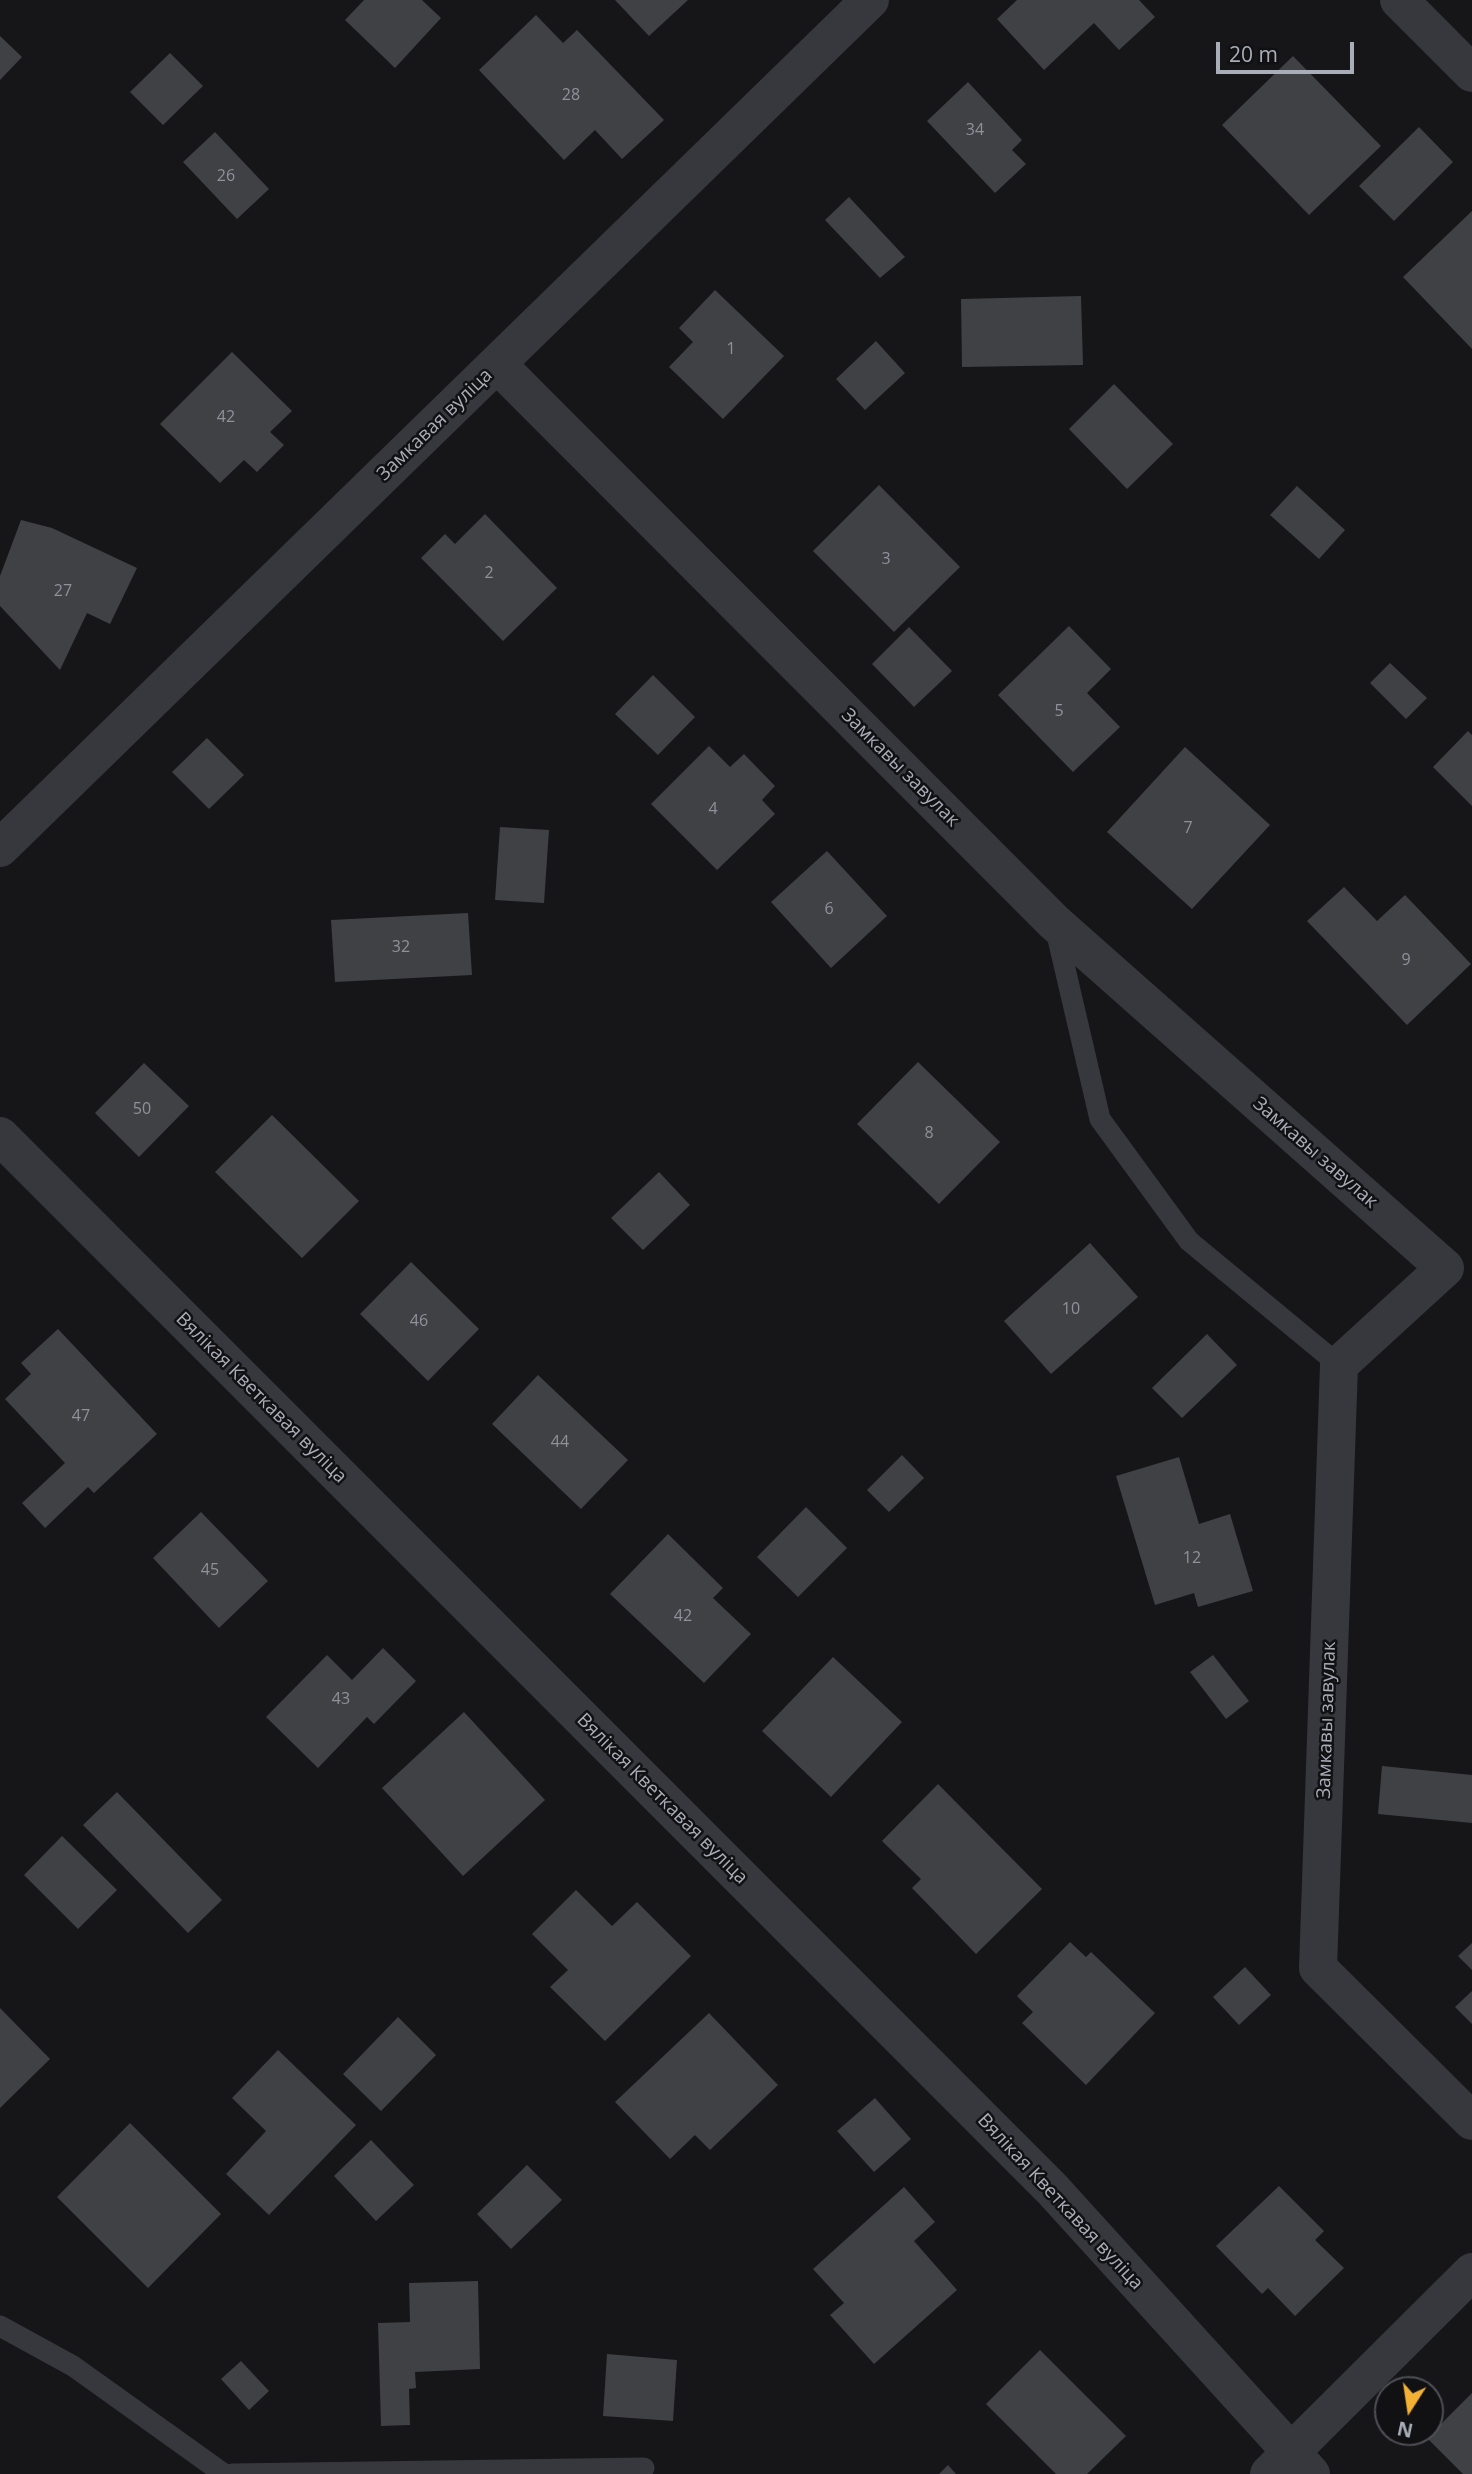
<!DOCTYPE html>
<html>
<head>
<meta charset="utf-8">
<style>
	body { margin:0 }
	#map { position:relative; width:1472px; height:2474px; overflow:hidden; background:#161618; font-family:"Open Sans",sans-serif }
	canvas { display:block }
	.north { position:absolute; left:1374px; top:2376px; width:70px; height:70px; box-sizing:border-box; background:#111113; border:2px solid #4d4f55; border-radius:50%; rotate:192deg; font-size:19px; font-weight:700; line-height:28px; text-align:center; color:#a8adb8 }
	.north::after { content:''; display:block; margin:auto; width:24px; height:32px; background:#f2b134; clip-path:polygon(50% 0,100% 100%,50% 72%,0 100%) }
	.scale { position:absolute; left:1216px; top:42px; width:138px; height:32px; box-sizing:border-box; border:4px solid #a8adb8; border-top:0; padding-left:9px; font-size:21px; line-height:24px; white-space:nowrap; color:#a8adb8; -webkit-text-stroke:5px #111113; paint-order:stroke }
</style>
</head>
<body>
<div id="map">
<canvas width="1472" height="2474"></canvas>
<div class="north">N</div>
<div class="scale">20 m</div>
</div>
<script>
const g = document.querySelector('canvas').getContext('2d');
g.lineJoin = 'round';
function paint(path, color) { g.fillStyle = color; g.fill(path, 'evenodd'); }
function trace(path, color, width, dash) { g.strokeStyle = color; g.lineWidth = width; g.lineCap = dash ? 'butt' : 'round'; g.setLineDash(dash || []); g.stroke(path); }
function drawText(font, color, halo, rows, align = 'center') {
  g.font = font + ' "Open Sans",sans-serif'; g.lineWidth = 5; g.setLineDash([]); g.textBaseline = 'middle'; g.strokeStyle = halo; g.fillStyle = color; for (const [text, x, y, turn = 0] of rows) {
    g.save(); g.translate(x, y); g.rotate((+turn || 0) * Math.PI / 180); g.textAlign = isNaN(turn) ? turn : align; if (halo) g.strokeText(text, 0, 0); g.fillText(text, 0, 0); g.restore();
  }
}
paint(new Path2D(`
	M 364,0 L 422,0 L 441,18 L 395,68 L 345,20 Z
	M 615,0 L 688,0 L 649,36 Z
	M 1017,0 L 1139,0 L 1155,17 L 1119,50 L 1094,23 L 1044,70 L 997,19 Z
	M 536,15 L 563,43 L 577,30 L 664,120 L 622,159 L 595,130 L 564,160 L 479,70 Z
	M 0,36 L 22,57 L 0,80 Z
	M 170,53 L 203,86 L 163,125 L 130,92 Z
	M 1293,56 L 1381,146 L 1309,215 L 1222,125 Z
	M 968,82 L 1022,140 L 1012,150 L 1026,164 L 995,193 L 927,121 Z
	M 1419,127 L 1453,162 L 1394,221 L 1359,186 Z
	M 215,132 L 269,189 L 237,219 L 183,162 Z
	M 849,197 L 905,257 L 880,278 L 825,220 Z
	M 1472,211 L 1472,349 L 1403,277 Z
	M 715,290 L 784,356 L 723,419 L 669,367 L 693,342 L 679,328 Z
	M 1081,296 L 1083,365 L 962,367 L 961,299 Z
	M 876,341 L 905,373 L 865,410 L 836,379 Z
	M 232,352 L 292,411 L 270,432 L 284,445 L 257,472 L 244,460 L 220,483 L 160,424 Z
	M 1114,384 L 1173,444 L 1127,489 L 1069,429 Z
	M 879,485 L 960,567 L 894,632 L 813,551 Z
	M 1297,486 L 1345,530 L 1319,559 L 1270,515 Z
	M 485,514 L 557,588 L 503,641 L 421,558 L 445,534 L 455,544 Z
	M 21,520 L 52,528 L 137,568 L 110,624 L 87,613 L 60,670 L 0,606 L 0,576 Z
	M 1069,626 L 1111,669 L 1087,693 L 1120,727 L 1073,772 L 998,695 Z
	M 909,627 L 952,671 L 914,707 L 872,664 Z
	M 1390,663 L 1427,698 L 1406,719 L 1370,683 Z
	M 653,675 L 695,717 L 658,755 L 615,714 Z
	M 1468,731 L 1472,735 L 1472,806 L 1433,767 Z
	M 207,738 L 244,775 L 209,809 L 172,772 Z
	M 709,746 L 730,767 L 744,754 L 775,786 L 762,800 L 775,814 L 717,870 L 651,804 Z
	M 1185,747 L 1270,825 L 1192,909 L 1107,832 Z
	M 500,827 L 549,830 L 544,903 L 495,900 Z
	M 827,851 L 887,916 L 831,968 L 771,902 Z
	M 1344,887 L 1377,921 L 1405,895 L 1471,964 L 1407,1025 L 1307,921 Z
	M 468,913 L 472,975 L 335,982 L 331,920 Z
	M 918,1062 L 1000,1142 L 939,1204 L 857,1124 Z
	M 144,1063 L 189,1106 L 139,1157 L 95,1113 Z
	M 272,1115 L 359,1201 L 302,1258 L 215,1172 Z
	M 659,1172 L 690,1205 L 643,1250 L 611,1218 Z
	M 1090,1243 L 1138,1297 L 1051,1374 L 1004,1321 Z
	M 411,1262 L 479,1329 L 428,1381 L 360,1314 Z
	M 58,1329 L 157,1434 L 94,1493 L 88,1487 L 45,1528 L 22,1503 L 65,1463 L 5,1399 L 31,1374 L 21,1363 Z
	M 1207,1334 L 1237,1365 L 1182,1418 L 1152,1388 Z
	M 538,1375 L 628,1460 L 581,1509 L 492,1424 Z
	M 902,1455 L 924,1478 L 889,1512 L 867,1490 Z
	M 1179,1457 L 1199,1524 L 1230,1514 L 1253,1591 L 1198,1607 L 1194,1593 L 1155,1605 L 1116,1476 Z
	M 806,1507 L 847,1548 L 798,1597 L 757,1557 Z
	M 201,1512 L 268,1581 L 219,1628 L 153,1558 Z
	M 668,1534 L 723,1588 L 713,1598 L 751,1634 L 704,1683 L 610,1594 Z
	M 383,1648 L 416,1681 L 374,1724 L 367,1717 L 318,1768 L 266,1717 L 327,1655 L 352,1680 Z
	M 1213,1655 L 1249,1701 L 1226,1719 L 1190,1672 Z
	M 833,1657 L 902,1722 L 831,1797 L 762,1731 Z
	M 464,1712 L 545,1800 L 463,1876 L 382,1788 Z
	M 1382,1766 L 1472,1775 L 1472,1823 L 1378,1814 Z
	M 938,1784 L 1042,1889 L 976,1954 L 912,1888 L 921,1879 L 882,1841 Z
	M 117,1792 L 222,1900 L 188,1933 L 83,1825 Z
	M 62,1836 L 117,1890 L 78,1929 L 24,1875 Z
	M 576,1890 L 612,1926 L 637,1902 L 691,1956 L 605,2041 L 550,1987 L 568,1970 L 532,1934 Z
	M 1070,1942 L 1086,1957 L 1091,1952 L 1155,2013 L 1086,2085 L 1022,2023 L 1033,2012 L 1017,1996 Z
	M 1472,1943 L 1472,1970 L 1458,1956 Z
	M 1245,1967 L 1271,1995 L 1239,2025 L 1213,1997 Z
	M 1472,1991 L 1472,2024 L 1455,2007 Z
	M 0,2008 L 50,2059 L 0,2108 Z
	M 709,2013 L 778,2085 L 710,2150 L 695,2135 L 670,2159 L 615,2102 Z
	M 398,2017 L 436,2055 L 381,2111 L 343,2074 Z
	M 278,2050 L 356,2125 L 269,2215 L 226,2174 L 266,2131 L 232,2098 Z
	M 875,2098 L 911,2139 L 874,2172 L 837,2131 Z
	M 130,2123 L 221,2214 L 148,2288 L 57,2197 Z
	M 371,2140 L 414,2185 L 376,2221 L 334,2176 Z
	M 527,2165 L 562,2200 L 511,2249 L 477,2214 Z
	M 1279,2186 L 1324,2231 L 1315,2240 L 1344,2268 L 1295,2316 L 1268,2288 L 1262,2294 L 1216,2246 Z
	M 904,2187 L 935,2222 L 914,2241 L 957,2290 L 874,2364 L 830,2315 L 844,2303 L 813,2269 Z
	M 478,2281 L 480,2369 L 415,2372 L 416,2388 L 409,2389 L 410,2425 L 381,2426 L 378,2323 L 410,2322 L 409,2283 Z
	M 1040,2350 L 1126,2436 L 1087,2474 L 1056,2474 L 986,2404 Z
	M 607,2354 L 677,2360 L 673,2421 L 603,2416 Z
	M 241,2361 L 269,2391 L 249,2410 L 221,2379 Z
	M 1472,2393 L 1472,2474 L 1463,2474 L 1427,2438 Z
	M 948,2465 L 956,2474 L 939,2474 Z`), '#404145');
trace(new Path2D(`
	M 1055,926 L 1100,1119 L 1189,1241 L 1339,1365
	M 0,2326 L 73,2366 L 224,2474
	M 232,2474 L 644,2468`), '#37383d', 21);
trace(new Path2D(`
	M 1399,0 L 1472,73
	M 497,364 L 1054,922 L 1445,1268 L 1339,1365 L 1318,1968 L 1472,2121
	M 0,848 L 870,0
	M 0,1136 L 1052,2189 L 1311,2474
	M 1269,2474 L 1472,2272`), '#37383d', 38);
drawText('16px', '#8e929b', null, [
	["28",571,95],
	["34",975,130],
	["26",226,176],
	["1",731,349],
	["42",226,417],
	["3",886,559],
	["2",489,573],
	["27",63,591],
	["5",1059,711],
	["4",713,809],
	["7",1188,828],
	["6",829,909],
	["32",401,947],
	["9",1406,960],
	["50",142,1109],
	["8",929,1133],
	["10",1071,1309],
	["46",419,1321],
	["47",81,1416],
	["44",560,1442],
	["12",1192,1558],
	["45",210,1570],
	["42",683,1616],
	["43",341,1699]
]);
drawText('19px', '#a8adb8', '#111113', [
	["Замкавая вуліца",435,425,-44],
	["Замкавы завулак",900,768,45],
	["Замкавы завулак",1315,1153,41],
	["Вялікая Кветкавая вуліца",261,1398,45],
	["Замкавы завулак",1327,1720,-88],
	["Вялікая Кветкавая вуліца",662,1799,45],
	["Вялікая Кветкавая вуліца",1060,2202,47]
]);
</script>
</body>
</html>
